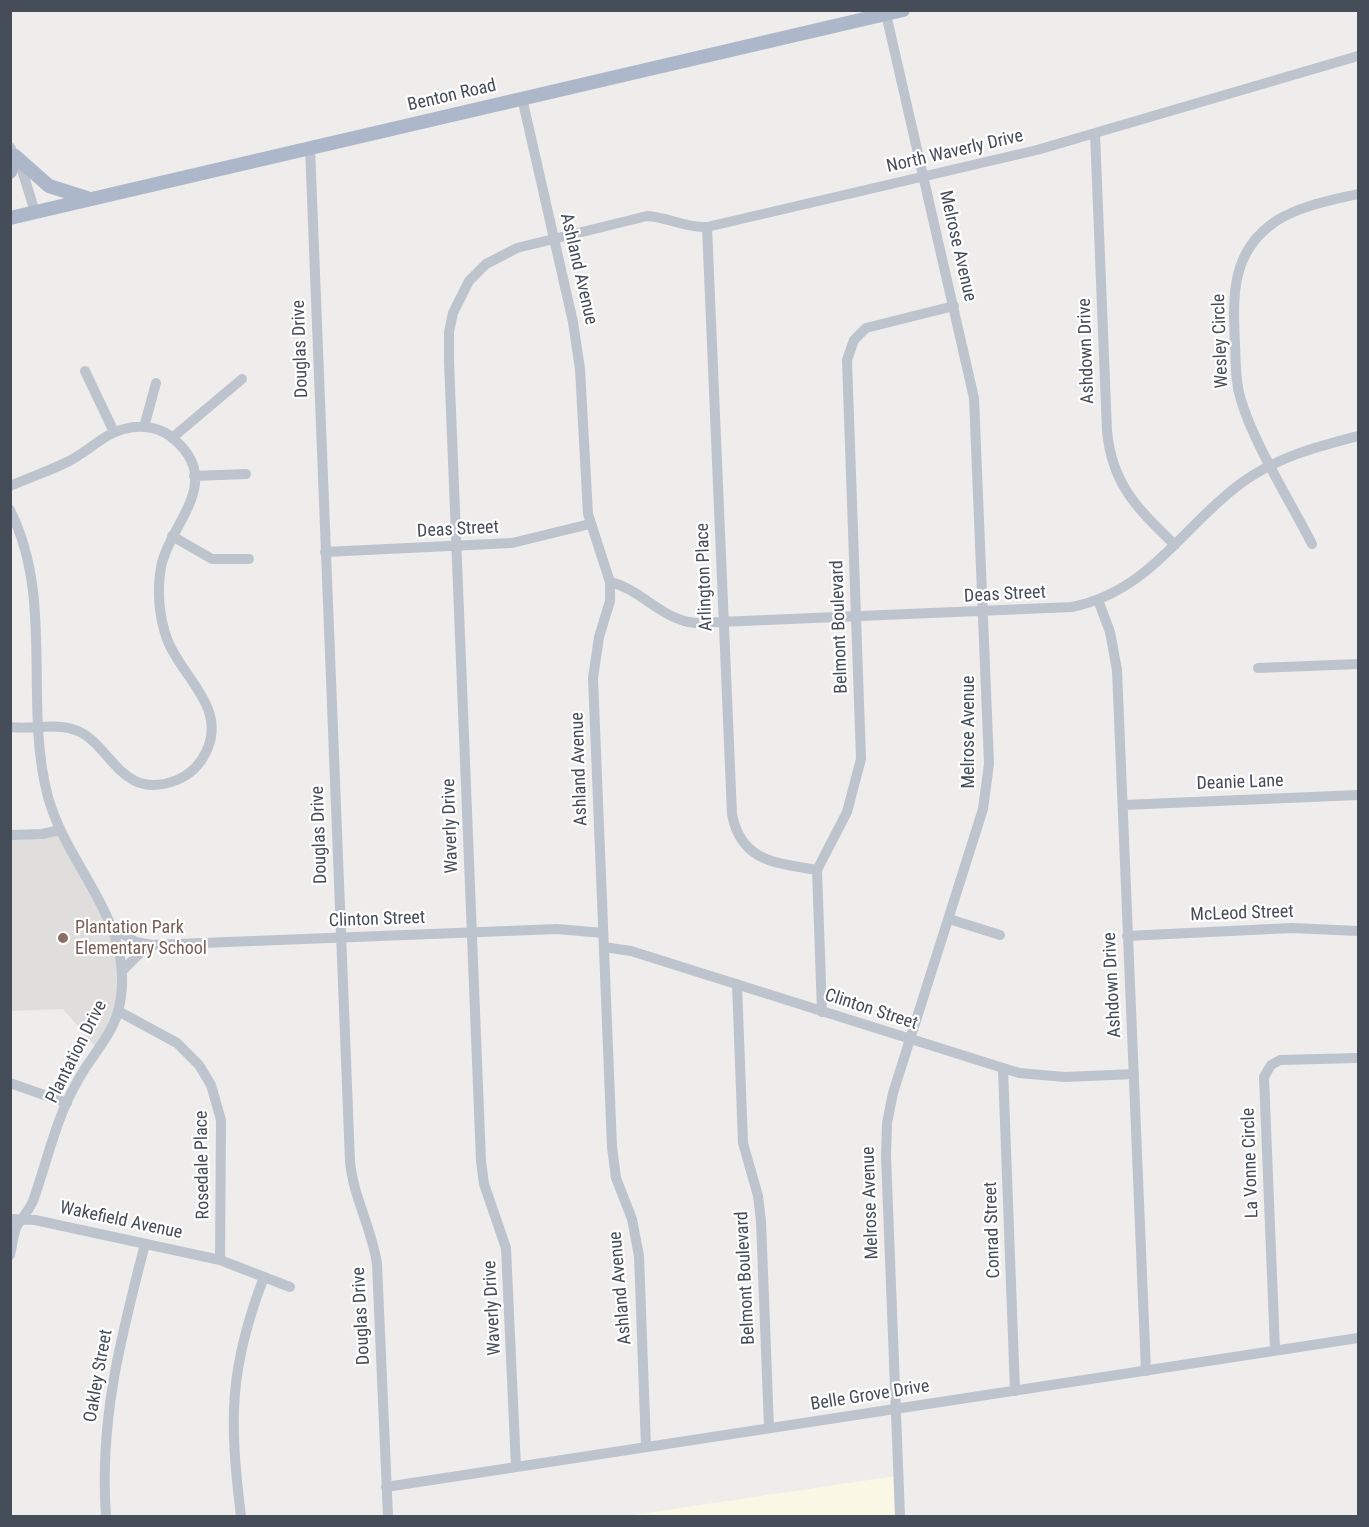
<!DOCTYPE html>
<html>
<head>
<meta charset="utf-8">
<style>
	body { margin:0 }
	#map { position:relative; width:1369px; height:1527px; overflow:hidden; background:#efecec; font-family:"Roboto Condensed",sans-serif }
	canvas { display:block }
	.frame { position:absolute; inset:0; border:12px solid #454d58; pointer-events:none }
</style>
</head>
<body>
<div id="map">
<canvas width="1369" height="1527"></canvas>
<div class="frame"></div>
</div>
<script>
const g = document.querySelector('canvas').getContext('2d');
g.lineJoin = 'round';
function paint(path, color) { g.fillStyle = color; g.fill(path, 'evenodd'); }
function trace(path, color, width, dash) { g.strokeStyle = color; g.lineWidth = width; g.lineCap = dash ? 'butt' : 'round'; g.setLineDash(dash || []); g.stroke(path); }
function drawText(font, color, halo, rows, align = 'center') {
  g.font = font + ' "Roboto Condensed",sans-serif'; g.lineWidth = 4.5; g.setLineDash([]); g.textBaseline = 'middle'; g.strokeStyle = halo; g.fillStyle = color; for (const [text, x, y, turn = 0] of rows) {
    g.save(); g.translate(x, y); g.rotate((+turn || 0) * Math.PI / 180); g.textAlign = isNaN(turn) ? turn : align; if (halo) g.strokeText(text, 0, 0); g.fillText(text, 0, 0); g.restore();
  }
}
paint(new Path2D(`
	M 895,1476 L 897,1516 L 627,1516 Z`), '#faf7e4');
paint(new Path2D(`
	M 60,830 L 104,908 L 122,991 L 99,1051 L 63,1009 L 11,1011 L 10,835 Z`), '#e0dddd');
trace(new Path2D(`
	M 886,14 L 974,398 L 989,764 L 983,809 L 893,1093 L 887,1123 L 886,1156 L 900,1516
	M 522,98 L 573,322 L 580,369 L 588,514 L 610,582 L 610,601 L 599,637 L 593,678 L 612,1147 L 616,1178 L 632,1219 L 639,1256 L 646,1447
	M 1095,133 L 1107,431 C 1112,485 1138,509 1175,545
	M 10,147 L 22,170 L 35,212
	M 310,147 L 350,1161 C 353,1197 372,1228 377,1264 L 388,1516
	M 707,227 L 732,814 C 741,862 776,863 817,870
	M 85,371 L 114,432
	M 144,427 L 156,383
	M 172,438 L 242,379
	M 194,476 L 246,474
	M 10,486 C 30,477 50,471 69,461 C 88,452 103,434 124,429 C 142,424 161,427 175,440 C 224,483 170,523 161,567 C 157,591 159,616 167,639 C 181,677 228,707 206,752 C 200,765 189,775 177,780 C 121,802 112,746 78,731 C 57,722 33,730 10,727
	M 10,510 C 55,600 23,703 48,797 C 68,869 135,923 120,1003 C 115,1034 91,1055 77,1082 C 56,1118 47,1162 33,1201 C 29,1211 21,1218 16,1228 C 13,1236 12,1246 10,1255
	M 172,536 L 212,559 L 249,559
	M 1312,544 C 1290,501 1254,444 1241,400 C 1235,382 1236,363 1235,345 C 1233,297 1230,252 1276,221 C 1299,206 1332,200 1358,194
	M 325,552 L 512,543 L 590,524
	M 610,582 C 641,589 663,621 696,623 L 1072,607 C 1150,591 1181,528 1240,484 C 1276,457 1316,447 1358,436
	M 1098,600 L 1110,632 L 1117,670 L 1146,1371
	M 1258,668 L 1358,664
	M 1123,805 L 1358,795
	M 10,835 L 42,834 L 60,830
	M 949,919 L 1000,935
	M 113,928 L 136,942 L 152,945
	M 1127,936 L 1292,928 L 1358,931
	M 604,947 L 631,951 L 1019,1073 L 1065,1077 L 1134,1074
	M 122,971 L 141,952 L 152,945 L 557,929 L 603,933
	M 737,984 L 743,1143 L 758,1196 L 761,1221 L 769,1428
	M 118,1011 L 177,1043 L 199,1065 L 211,1085 L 221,1120 L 220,1260
	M 822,1012 L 817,870 L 847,812 L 861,759 L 847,360 L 854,340 L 866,328 L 954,306
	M 1003,1069 L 1015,1391
	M 10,1083 L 67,1103
	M 10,1219 L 35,1220 L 220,1260 L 290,1287
	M 1275,1350 L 1264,1077 L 1271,1065 L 1280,1060 L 1358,1058
	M 516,1467 L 506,1248 L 484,1184 L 481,1161 L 449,361 L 449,332 L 453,313 L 469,281 L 486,264 L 517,248 L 647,216 C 668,217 685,228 707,227 L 1037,150 L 1358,56
	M 386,1487 L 1358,1338
	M 106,1516 C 99,1419 121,1337 145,1244
	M 241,1516 C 229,1420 229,1368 264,1277`), '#bdc4ce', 10);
trace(new Path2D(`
	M 15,156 L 49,186 L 87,198
	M 10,172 L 15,156
	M 10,218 L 903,10`), '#acb8ca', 14);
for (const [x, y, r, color] of [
	[63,938,6,"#8d6e63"]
]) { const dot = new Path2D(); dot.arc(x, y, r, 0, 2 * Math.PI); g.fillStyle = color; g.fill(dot); trace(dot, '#fff', 2); }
drawText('18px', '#454d58', '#fff', [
	["Benton Road",452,96,-13],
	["North Waverly Drive",955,152,-13],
	["Melrose Avenue",957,246,77],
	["Ashland Avenue",578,269,77],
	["Wesley Circle",1221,341,-92],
	["Douglas Drive",301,349,-92],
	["Ashdown Drive",1087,351,-92],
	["Deas Street",458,530,-3],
	["Arlington Place",705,577,-92],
	["Deas Street",1005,595,-3],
	["Belmont Boulevard",840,627,-92],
	["Melrose Avenue",969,732,-90],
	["Ashland Avenue",580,769,-92],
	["Deanie Lane",1240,783,-2],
	["Waverly Drive",451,826,-92],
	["Douglas Drive",320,835,-92],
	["McLeod Street",1242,914,-2],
	["Clinton Street",377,920,-2],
	["Ashdown Drive",1113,985,-93],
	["Clinton Street",871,1010,18],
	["Plantation Drive",77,1052,-63],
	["La Vonne Circle",1251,1163,-92],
	["Rosedale Place",203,1165,-91],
	["Melrose Avenue",871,1203,-92],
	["Wakefield Avenue",121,1221,12],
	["Conrad Street",993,1230,-92],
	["Belmont Boulevard",746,1278,-93],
	["Ashland Avenue",621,1288,-95],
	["Waverly Drive",493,1308,-93],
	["Douglas Drive",362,1316,-93],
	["Oakley Street",99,1376,-80],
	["Belle Grove Drive",870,1396,-9]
]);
drawText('18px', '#785e54', '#fff', [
	["Plantation Park",75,928],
	["Elementary School",75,949]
], 'left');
</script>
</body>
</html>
